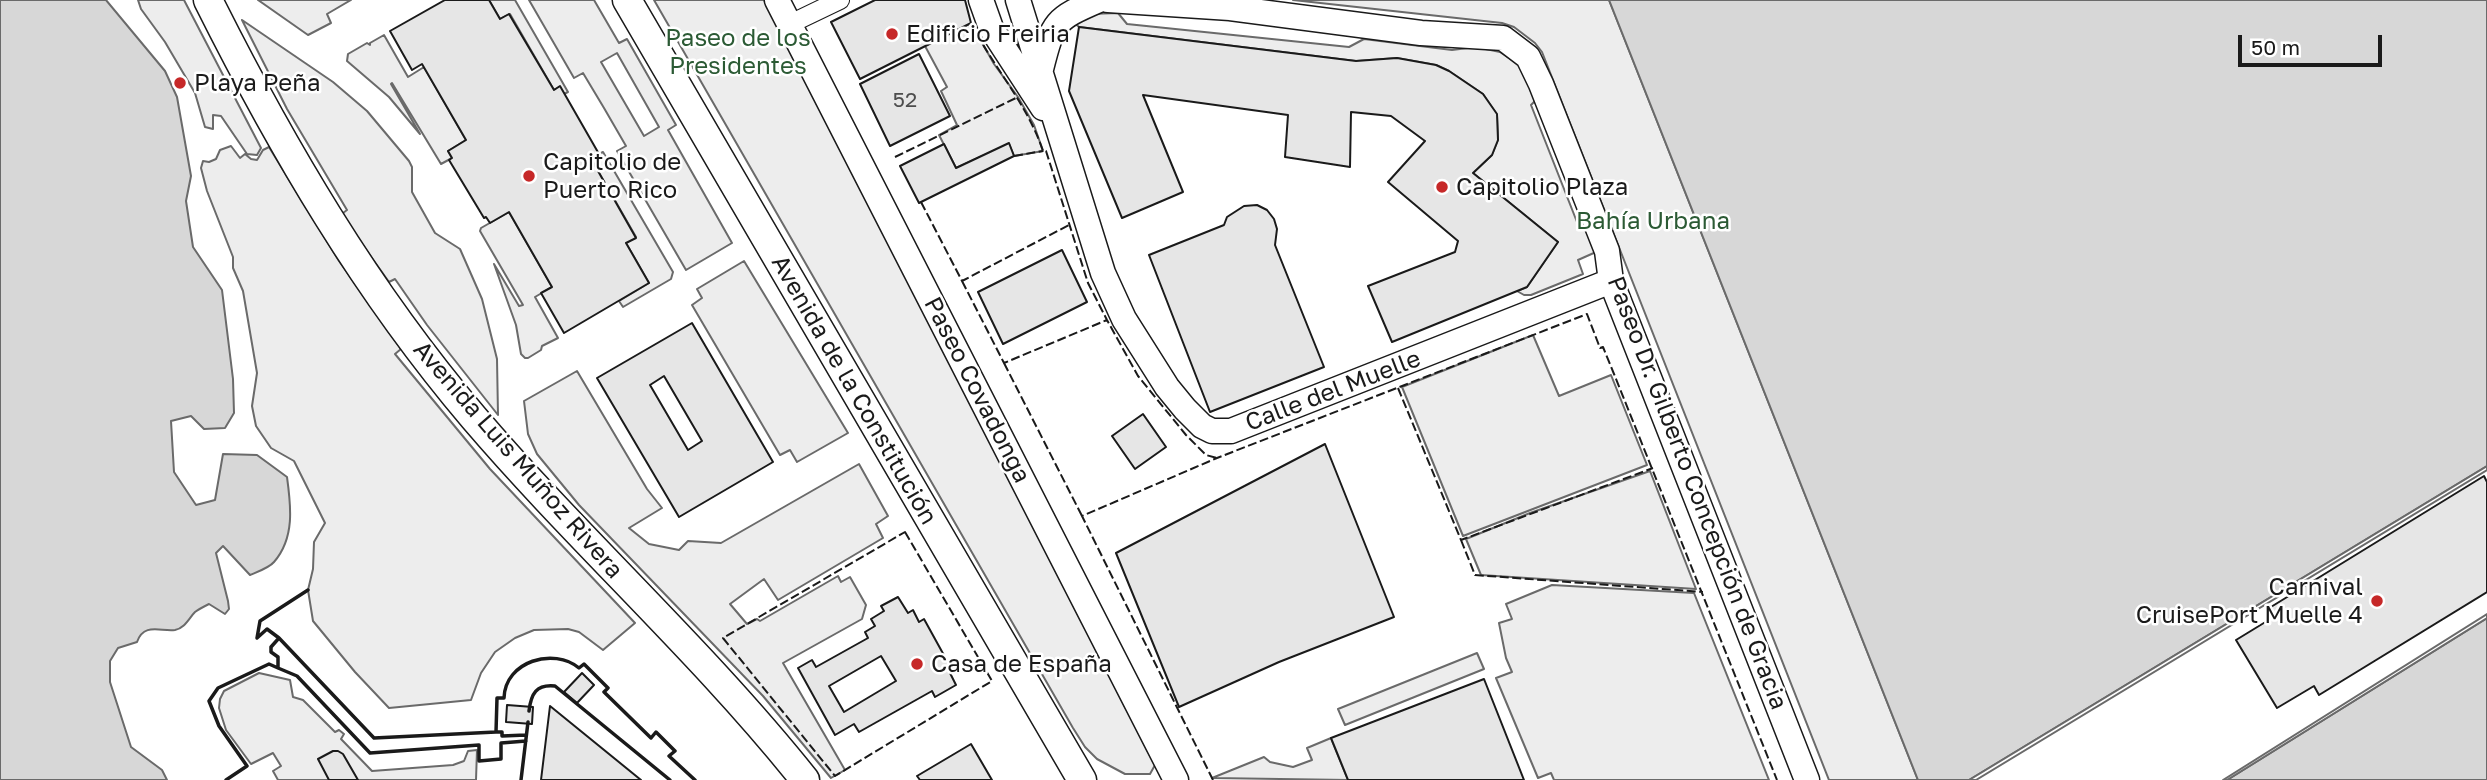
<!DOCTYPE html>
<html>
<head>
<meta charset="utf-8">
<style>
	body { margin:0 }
	#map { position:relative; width:2487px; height:780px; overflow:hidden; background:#fff; font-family:"Golos Text",sans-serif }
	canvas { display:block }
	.scale { position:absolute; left:2238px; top:35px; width:144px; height:32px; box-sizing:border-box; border:4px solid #1a1a1a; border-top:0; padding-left:9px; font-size:21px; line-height:24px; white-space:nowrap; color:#1a1a1a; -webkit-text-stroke:5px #fff; paint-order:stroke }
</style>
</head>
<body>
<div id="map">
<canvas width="2487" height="780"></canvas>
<div class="scale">50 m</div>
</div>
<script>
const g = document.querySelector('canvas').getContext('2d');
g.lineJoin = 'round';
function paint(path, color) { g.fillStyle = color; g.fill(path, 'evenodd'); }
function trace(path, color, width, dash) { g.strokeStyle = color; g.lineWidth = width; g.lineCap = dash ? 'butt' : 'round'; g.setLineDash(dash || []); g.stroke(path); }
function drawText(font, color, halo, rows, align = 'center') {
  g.font = font + ' "Golos Text",sans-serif'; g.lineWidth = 5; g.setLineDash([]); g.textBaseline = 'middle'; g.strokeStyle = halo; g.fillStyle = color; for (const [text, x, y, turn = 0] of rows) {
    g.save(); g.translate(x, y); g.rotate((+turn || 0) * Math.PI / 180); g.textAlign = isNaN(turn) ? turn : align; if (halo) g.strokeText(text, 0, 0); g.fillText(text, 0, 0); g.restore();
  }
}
const built = new Path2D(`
	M 138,0 L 184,0 L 261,148 L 257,155 L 247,154 L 221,116 L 213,115 L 213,129 L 205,127 L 195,93 L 165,42 L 141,9 Z
	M 258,0 L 351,0 L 327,14 L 331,23 L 308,35 Z
	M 489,0 L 515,0 L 568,92 L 564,94 L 560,87 L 554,90 L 510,14 L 500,19 Z
	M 529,0 L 594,0 L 619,43 L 627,39 L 676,125 L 668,130 L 732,243 L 686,270 L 617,151 L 626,146 L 604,108 L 583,73 L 574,78 ZM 617,53 L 659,127 L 644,136 L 601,62 Z
	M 654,0 L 764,0 L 1155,765 L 1150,774 L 1125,774 L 1097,759 L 1085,747 L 1073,728 Z
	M 1293,0 L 1609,0 L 1918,780 L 1829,780 L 1542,52 L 1535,43 L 1514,27 L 1502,23 Z
	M 1118,13 L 1127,24 L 1349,47 L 1364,39 L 1452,50 L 1476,47 L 1500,52 L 1518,64 L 1524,72 L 1535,101 L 1531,105 L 1577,222 L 1586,229 L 1596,252 L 1578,260 L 1583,274 L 1531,295 L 1524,295 L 1517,291 L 1527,287 L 1558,242 L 1473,173 L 1492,155 L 1498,140 L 1497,115 L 1483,94 L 1449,71 L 1436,65 L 1397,58 L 1356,61 L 1079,27 L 1072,21 L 1090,14 Z
	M 242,20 L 333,82 L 367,111 L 409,161 L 412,167 L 412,192 L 435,233 L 460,249 L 482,299 L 497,359 L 498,415 L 427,325 L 395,279 L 389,282 L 347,223 L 343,213 L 347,210 L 287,109 Z
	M 971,23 L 994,64 L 1018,97 L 1034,125 L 1043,151 L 1014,156 L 1009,144 L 956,168 L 939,135 L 957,125 L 941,91 L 947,87 L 925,46 Z
	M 384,35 L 408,77 L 424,67 L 466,140 L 448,151 L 452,158 L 441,164 L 392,83 L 391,84 L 420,134 L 389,97 L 347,61 L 348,54 L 367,43 L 370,45 L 370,43 Z
	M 231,146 L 240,158 L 245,154 L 251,159 L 257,160 L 263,150 L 269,147 L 339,261 L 401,349 L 395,354 L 490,469 L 635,623 L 603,650 L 579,632 L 568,629 L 534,630 L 515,638 L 495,652 L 481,673 L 471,700 L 389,708 L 355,672 L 313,621 L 308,590 L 313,569 L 314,542 L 325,523 L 294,461 L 271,448 L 256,426 L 252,406 L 257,373 L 243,291 L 233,268 L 233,257 L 207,191 L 201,168 L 203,161 L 209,162 L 216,159 L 220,150 Z
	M 603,152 L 673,272 L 671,279 L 623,307 L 619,301 L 649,283 L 626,243 L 636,237 L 594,164 L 602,159 L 599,154 Z
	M 509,212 L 552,287 L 535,297 L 558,338 L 542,346 L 541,350 L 528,358 L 525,358 L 521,354 L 516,325 L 494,264 L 519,306 L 523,305 L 480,231 L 481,228 Z
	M 744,261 L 848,433 L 797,462 L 790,450 L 780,455 L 692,305 L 702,298 L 697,289 Z
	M 1533,335 L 1559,396 L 1611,375 L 1647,465 L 1463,536 L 1402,387 Z
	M 577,371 L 647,489 L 662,508 L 629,528 L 649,544 L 679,550 L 688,541 L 721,543 L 859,464 L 888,516 L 876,524 L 883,538 L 778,600 L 764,579 L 730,604 L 747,624 L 757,619 L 760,621 L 838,576 L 841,582 L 850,577 L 866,605 L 862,619 L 783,663 L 845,770 L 831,778 L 763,696 L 579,505 L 537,454 L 528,434 L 524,401 Z
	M 1650,471 L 1696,589 L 1481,575 L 1466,539 L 1530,513 Z
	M 1552,585 L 1694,593 L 1769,780 L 1554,780 L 1551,773 L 1538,778 L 1496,678 L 1512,672 L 1506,658 L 1499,623 L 1512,619 L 1506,604 Z
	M 1477,653 L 1484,669 L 1345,725 L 1338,709 Z
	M 259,673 L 290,680 L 293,697 L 303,700 L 335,732 L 339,730 L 344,734 L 341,739 L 372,771 L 453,765 L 464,761 L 468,751 L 477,750 L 476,780 L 278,780 L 273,771 L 281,766 L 273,753 L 251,764 L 226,730 L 219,708 L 220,699 L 224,691 Z
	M 1331,738 L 1348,780 L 1212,778 L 1264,757 L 1270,762 L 1293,767 L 1312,760 L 1307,748 Z`);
paint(built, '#ededed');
trace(built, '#6a6a6a', 2);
const water = new Path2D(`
	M 0,0 L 106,0 L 165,71 L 177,97 L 191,176 L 186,201 L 193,247 L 222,290 L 233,379 L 234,413 L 225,428 L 204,429 L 191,416 L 171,421 L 174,472 L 196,505 L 215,500 L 223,454 L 257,455 L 287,477 C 291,506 295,538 274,562 C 269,568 257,572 250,575 L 223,546 L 216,553 L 228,601 L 229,609 L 225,614 L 209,604 C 205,606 199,609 195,612 C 189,618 185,628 175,630 C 161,632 144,622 137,642 L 118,648 L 110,661 L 110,682 L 131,747 L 162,770 L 167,780 L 0,780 Z
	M 1609,0 L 2487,0 L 2487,466 L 1969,780 L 1918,780 Z
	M 2487,618 L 2487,780 L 2227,780 Z`);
paint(water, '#d7d7d7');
trace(water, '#6a6a6a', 2);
const pier = new Path2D(`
	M 2487,466 L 2487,470 L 1976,780 L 1969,780 Z
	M 2487,614 L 2487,618 L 2227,780 L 2223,780 Z`);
paint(pier, '#fff');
trace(pier, '#6a6a6a', 2);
const building = new Path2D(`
	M 445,0 L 489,0 L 500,19 L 509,14 L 554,90 L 560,86 L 599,154 L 602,159 L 594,164 L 636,238 L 626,243 L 649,283 L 564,333 L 541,293 L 552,287 L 509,212 L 490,223 L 486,217 L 484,218 L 449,160 L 452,158 L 448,151 L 466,140 L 422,64 L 412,70 L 390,31 Z
	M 875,0 L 965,0 L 971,23 L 860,79 L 831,22 Z
	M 1079,27 L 1356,61 L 1397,58 L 1436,65 L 1449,71 L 1483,94 L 1497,114 L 1498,140 L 1492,155 L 1473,173 L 1558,242 L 1527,287 L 1392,342 L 1368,286 L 1455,252 L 1458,241 L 1388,182 L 1425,141 L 1391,116 L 1351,112 L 1350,167 L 1285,157 L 1288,115 L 1143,95 L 1183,192 L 1122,218 L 1069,91 Z
	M 919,54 L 950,116 L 890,146 L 860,84 Z
	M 1009,143 L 1014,156 L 919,203 L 900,166 L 944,144 L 956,168 Z
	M 1257,205 L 1267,210 L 1274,219 L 1277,229 L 1275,245 L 1324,367 L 1210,412 L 1149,255 L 1224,225 L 1227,217 L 1244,206 Z
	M 1062,250 L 1087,302 L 1003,344 L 978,292 Z
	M 692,323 L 773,462 L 679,517 L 597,378 ZM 664,376 L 702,441 L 688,450 L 650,385 Z
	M 1143,414 L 1166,447 L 1135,469 L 1112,436 Z
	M 1325,444 L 1394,617 L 1279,662 L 1179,707 L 1116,553 Z
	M 2484,476 L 2487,482 L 2487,592 L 2319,695 L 2314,686 L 2277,708 L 2236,640 L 2272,618 L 2266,610 Z
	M 898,597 L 908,613 L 913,610 L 919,622 L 924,619 L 951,668 L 948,669 L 956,685 L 935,697 L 932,691 L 859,732 L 854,724 L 835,735 L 798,668 L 812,660 L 816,667 L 868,638 L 865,632 L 875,626 L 871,619 L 884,611 L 881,606 ZM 881,656 L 896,681 L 844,712 L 829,686 Z
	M 582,673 L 594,685 L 577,703 L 564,692 Z
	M 1484,679 L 1524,780 L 1348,780 L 1331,738 Z
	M 507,705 L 533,707 L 532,724 L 506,722 Z
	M 550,706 L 641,780 L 541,780 Z
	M 971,744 L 992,780 L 920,780 L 917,776 Z
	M 333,751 L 338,751 L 343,754 L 358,780 L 329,780 L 318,759 Z`);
paint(building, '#e6e6e6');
trace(building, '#1a1a1a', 2);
const street = new Path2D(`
	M 790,24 L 840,0`);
const secondary = new Path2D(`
	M 777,0 L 1176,780
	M 981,0 L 991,28 L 1043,108
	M 1018,0 L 1103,273 L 1124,319 L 1167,387 L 1185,409 L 1202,426 L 1212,431 L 1231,431 L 1611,281
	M 1108,0 L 1230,8 L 1421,33 L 1503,38 L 1528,57 L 1541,84 L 1607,251 L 1611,281 L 1807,780
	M 1041,69 C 1053,21 1055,19 1099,0`);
const primary = new Path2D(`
	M 208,0 C 282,148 366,291 474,418 C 580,542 703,652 805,780
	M 627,0 L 1082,780`);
trace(street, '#1a1a1a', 20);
trace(secondary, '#1a1a1a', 27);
trace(primary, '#1a1a1a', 31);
trace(street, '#fff', 18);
trace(secondary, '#fff', 24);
trace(primary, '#fff', 28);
trace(new Path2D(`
	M 971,23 C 993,67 1027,103 1043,151 L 1046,151 L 1088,283 L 1107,320 L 1138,376 L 1186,435 L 1206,455 L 1217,458
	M 1014,156 L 1043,151
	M 895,157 L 1018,97
	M 921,202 L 962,281 L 1069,225
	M 962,281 L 1004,363 L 1107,320
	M 1004,363 L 1082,516
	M 1398,388 L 1461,540 L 1653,468
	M 905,532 L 992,681 L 835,776 L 723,638 Z
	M 1461,540 L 1475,575 L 1703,592
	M 1213,780 L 1082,516 L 1217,458 L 1587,314 L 1600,348 L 1603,347 L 1614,374 L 1777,780`), '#1a1a1a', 2, [9, 3.5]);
trace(new Path2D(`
	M 279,638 L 374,738 L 496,732
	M 278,668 L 297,676 L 370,753 L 479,745 L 479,761 L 501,759 L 501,743 L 526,741
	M 529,711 C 531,694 536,684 555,686 L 670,780
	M 526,735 L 502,736 L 502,732 L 496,732 L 497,698 L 504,698 C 505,661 554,647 579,668 L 584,664 L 608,688 L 604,692 L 651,738 L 656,732 L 675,751 L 669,756 L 695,780
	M 226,780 L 247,766 L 219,726 L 209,701 L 218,688 L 269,664 L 278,668 L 278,657 L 271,652 L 271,647 L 279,638 L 267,629 L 257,638 L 260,621 L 308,590
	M 521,780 L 528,722`), '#1a1a1a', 3.5);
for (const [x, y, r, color] of [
	[892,34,7,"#c62828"],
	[180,83,7,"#c62828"],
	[529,176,7,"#c62828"],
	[1442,187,7,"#c62828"],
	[2377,601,7,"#c62828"],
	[917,664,7,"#c62828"]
]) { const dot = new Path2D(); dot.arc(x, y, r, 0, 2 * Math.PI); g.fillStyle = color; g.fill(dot); trace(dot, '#fff', 2.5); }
drawText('21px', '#4d4d4d', null, [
	["52",905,100]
]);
drawText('24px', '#1a1a1a', '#fff', [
	["Edificio Freiria",906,34],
	["Playa Peña",194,83],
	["Capitolio de",543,162],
	["Puerto Rico",543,190],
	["Capitolio Plaza",1456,187],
	["Carnival",2363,587,"right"],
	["CruisePort Muelle 4",2363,615,"right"],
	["Casa de España",931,664]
], 'left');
drawText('24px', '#2b5a34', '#fff', [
	["Paseo de los",738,38],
	["Presidentes",738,66],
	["Bahía Urbana",1653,221]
]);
drawText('24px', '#1a1a1a', '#fff', [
	["Avenida de la Constitución",854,390,60],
	["Paseo Covadonga",977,390,63],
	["Calle del Muelle",1333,391,-21],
	["Avenida Luis Muñoz Rivera",518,460,49],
	["Paseo Dr. Gilberto Concepción de Gracia",1697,493,69]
]);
</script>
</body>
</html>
